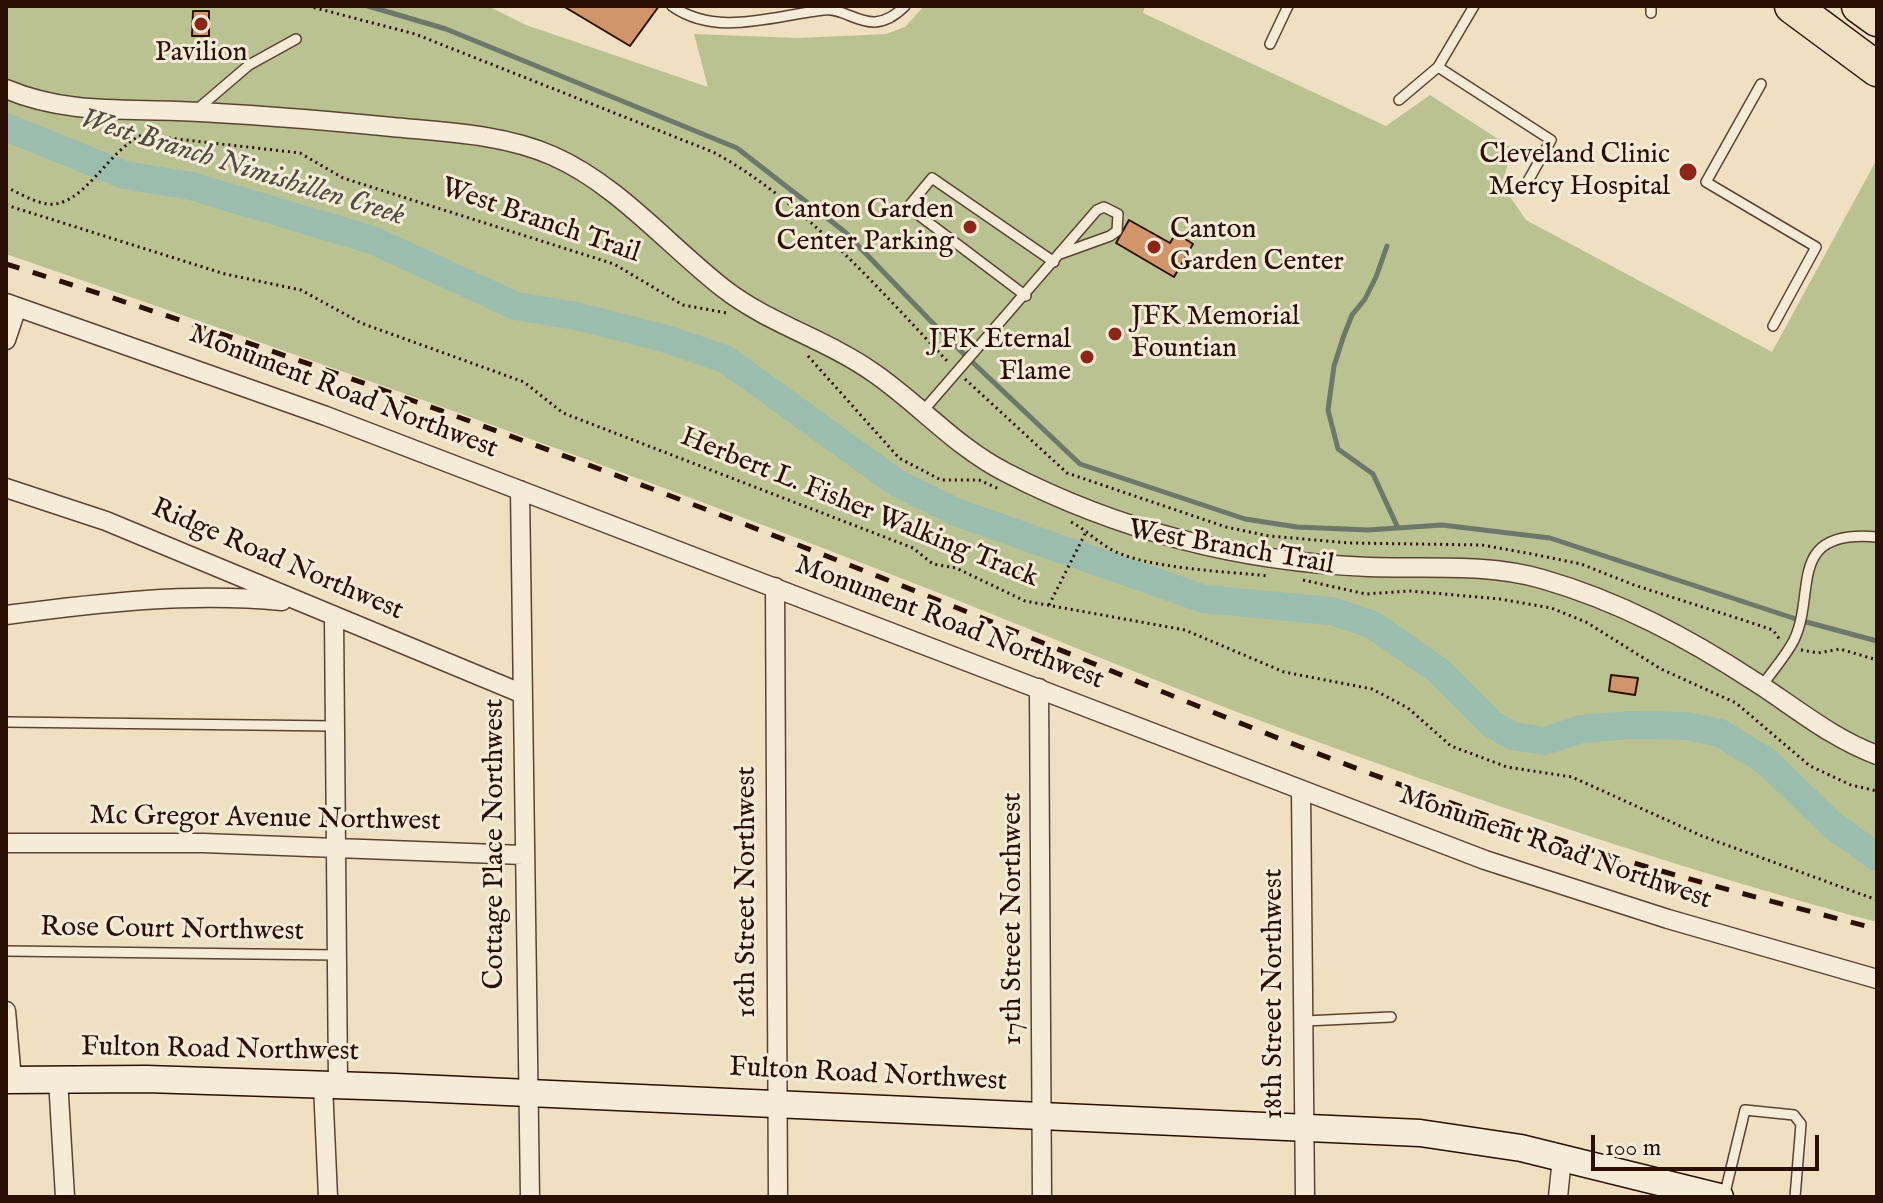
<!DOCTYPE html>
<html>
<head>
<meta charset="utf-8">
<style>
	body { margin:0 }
	#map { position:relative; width:1883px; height:1203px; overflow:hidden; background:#efe0c1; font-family:"IM FELL English",serif }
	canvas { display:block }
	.frame { position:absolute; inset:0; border:8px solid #2a0f04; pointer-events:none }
	.scale { position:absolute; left:1591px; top:1135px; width:228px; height:36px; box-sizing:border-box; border:4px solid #2a0f04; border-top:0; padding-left:10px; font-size:24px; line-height:28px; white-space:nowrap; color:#2a0f04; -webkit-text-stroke:6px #f5ebd7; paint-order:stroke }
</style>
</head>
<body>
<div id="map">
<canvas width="1883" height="1203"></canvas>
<div class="frame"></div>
<div class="scale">100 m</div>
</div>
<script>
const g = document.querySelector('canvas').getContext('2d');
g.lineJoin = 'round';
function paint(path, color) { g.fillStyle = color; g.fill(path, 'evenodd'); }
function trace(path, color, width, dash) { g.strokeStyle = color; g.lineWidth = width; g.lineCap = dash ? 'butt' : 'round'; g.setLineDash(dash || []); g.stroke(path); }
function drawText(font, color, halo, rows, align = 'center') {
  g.font = font + ' "IM FELL English",serif'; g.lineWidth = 6; g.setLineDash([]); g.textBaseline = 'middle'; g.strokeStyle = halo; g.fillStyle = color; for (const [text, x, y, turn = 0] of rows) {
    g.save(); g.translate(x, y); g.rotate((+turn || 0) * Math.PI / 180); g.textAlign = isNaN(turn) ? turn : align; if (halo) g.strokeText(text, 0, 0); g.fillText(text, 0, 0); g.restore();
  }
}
paint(new Path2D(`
	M 6,6 L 488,6 L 526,25 L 708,87 L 694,34 L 798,38 L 886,34 L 905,27 L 924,6 L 1145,6 L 1143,13 L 1386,126 L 1430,95 L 1512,148 L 1502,185 L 1526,220 L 1772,352 L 1877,159 L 1877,922 C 1678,869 1482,802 1288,731 C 1157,683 1028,627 898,577 C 603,462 305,357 6,254 Z`), '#bac292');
trace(new Path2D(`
	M 368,6 L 446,29 L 737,148 L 845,232 L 948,339 L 1080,464 L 1245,519 L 1297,527 L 1368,530 L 1442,525 L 1550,538 L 1799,620 L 1877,641
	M 1387,246 L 1376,277 L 1365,299 L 1352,315 L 1344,335 L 1334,366 L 1328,410 L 1338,449 L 1373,474 L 1398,528`), '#6d776a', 5);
trace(new Path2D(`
	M 6,127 L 124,175 L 191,186 L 372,240 L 516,306 L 576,316 L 663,338 L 725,359 L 897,483 L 958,513 L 1204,599 L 1331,611 L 1373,625 L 1439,671 L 1492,724 L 1513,736 L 1545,741 L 1581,729 L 1631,725 L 1687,726 L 1720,733 L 1766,761 L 1831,824 L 1877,857`), '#9abdae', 28);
const building = new Path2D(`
	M 563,6 L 659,6 L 630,46 Z
	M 193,11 L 209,11 L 209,36 L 192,36 Z
	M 1129,220 L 1170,243 L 1176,233 L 1193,244 L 1174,277 L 1116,243 Z
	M 1611,675 L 1638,678 L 1635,695 L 1609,691 Z`);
paint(building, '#d1956a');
trace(building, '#2a0f04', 2);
const lane = new Path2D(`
	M 672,6 C 717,38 775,15 824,10 C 851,7 870,41 905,6
	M 1651,13 L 1651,6
	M 1270,44 L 1288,6
	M 1438,67 L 1551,140 L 1528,181 L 1533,191
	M 1761,84 L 1706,182 L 1816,247 L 1773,326
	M 1399,100 L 1438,67 L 1474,6
	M 194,112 L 249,65 L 296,39
	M 1026,296 L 908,207 L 932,178 L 1054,262
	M 922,412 L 1097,210 L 1104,207 L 1118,214 L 1117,231 L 1110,236 L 1060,254
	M 1762,686 C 1772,671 1786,656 1794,640 C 1817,592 1785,529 1877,537
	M 6,722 L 335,726
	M 6,951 L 337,955
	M 1305,1021 L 1391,1017
	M 1724,1197 L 1745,1110 L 1794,1115 L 1801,1124 L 1795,1197`);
const street = new Path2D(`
	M 6,89 C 63,113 117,109 177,111 C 249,114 321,120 392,127 C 445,132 503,134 553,156 C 617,184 668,245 723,288 C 769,324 826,339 874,373 C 919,404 956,447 1005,472 C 1119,531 1241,562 1369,567 C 1427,569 1486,563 1542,579 C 1619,601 1688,638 1754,681 C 1795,707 1831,738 1877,755
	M 6,303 L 326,416 L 1485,860 L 1668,919 L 1877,979
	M 6,340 L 17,307
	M 6,488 L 106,521 L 523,694
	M 520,490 L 530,1197
	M 775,587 L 778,1197
	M 6,615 C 99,603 188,592 282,601
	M 334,617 L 338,1085
	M 1039,688 L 1042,1197
	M 1301,790 L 1305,1197
	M 6,843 L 203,843 L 523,855
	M 6,1011 L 12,1080
	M 58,1079 L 65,1197
	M 323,1085 L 328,1197
	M 1558,1197 L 1562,1158`);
const secondary = new Path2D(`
	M 6,1080 L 146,1079 L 395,1087 L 1420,1133 L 1521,1148 L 1720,1197`);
const highway = new Path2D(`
	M 1792,6 L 1877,69
	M 1859,6 L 1877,19`);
trace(lane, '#5b4333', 12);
trace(street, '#5b4333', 21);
trace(secondary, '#2a0f04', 29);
trace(highway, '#2a0f04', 37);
trace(new Path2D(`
	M 308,6 L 415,34 L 713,152 C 802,200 879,289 948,362
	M 6,187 C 19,193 33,202 48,204 C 83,208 110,148 142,135 L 300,153 L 343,178 L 614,264 L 683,305 L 727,313
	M 6,205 L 225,274 L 301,290 L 361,323 L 524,382 L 563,413 L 913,548 L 933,564 L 956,568 L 1025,601 L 1185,630 L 1284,672 L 1372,689 L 1408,708 L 1451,746 L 1507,767 L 1572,777 L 1702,836 L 1877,900
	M 808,356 L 899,458 L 941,480 L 979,480 L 999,489
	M 965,379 L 1067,473 L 1226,527 L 1269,536 L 1350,543 L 1482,545 L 1532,554 L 1581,564 L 1634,585 L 1743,620 L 1773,630 L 1780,640
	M 1071,522 C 1085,529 1094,539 1107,547 C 1141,569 1226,571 1268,576
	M 1303,580 L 1366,594 L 1410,591 L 1500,599 L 1551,608 L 1586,622 L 1661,669 L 1736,703 L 1810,766 L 1851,785 L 1877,791
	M 1049,605 L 1087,530
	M 1801,650 L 1818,653 L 1840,649 L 1877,660`), '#2a0f04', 3, [2, 4]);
trace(lane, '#f5ebd7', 9);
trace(street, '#f5ebd7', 18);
trace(secondary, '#f5ebd7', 26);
trace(highway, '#efe0c1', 34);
trace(new Path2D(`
	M 6,264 C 292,353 574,457 852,566 C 1087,658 1320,763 1560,840 C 1664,874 1771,901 1877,929`), '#2a0f04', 5, [14, 14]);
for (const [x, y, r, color] of [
	[201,24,8,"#8f2418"],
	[1688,172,10,"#8f2418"],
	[970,227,8,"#8f2418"],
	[1154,247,8,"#8f2418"],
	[1115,334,8,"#8f2418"],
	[1087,357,8,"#8f2418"]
]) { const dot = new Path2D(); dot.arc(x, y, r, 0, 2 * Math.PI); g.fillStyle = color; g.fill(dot); trace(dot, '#f5ebd7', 3); }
drawText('28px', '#2a0f04', '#f5ebd7', [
	["Pavilion",201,54,"center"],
	["Cleveland Clinic",1670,156],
	["Mercy Hospital",1670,188],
	["Canton Garden",954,211],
	["Center Parking",954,243],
	["Canton",1170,231,"left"],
	["Garden Center",1170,263,"left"],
	["JFK Memorial",1131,318,"left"],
	["Fountian",1131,350,"left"],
	["JFK Eternal",1071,341],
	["Flame",1071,373]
], 'right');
drawText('28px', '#2a0f04', '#f5ebd7', [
	["West Branch Trail",540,222,19],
	["Monument Road Northwest",343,393,21],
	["Herbert L. Fisher Walking Track",859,509,22],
	["West Branch Trail",1231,549,10],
	["Ridge Road Northwest",277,561,23],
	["Monument Road Northwest",949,624,21],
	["Mc Gregor Avenue Northwest",265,820,1],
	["Cottage Place Northwest",496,844,-90],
	["Monument Road Northwest",1555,849,19],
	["16th Street Northwest",748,892,-90],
	["17th Street Northwest",1014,919,-90],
	["Rose Court Northwest",172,931,1],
	["18th Street Northwest",1275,994,-90],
	["Fulton Road Northwest",220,1051,1],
	["Fulton Road Northwest",868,1076,3]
]);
drawText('italic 30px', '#514c40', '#f5ebd7', [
	["West Branch Nimishillen Creek",242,169,17]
]);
</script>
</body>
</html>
